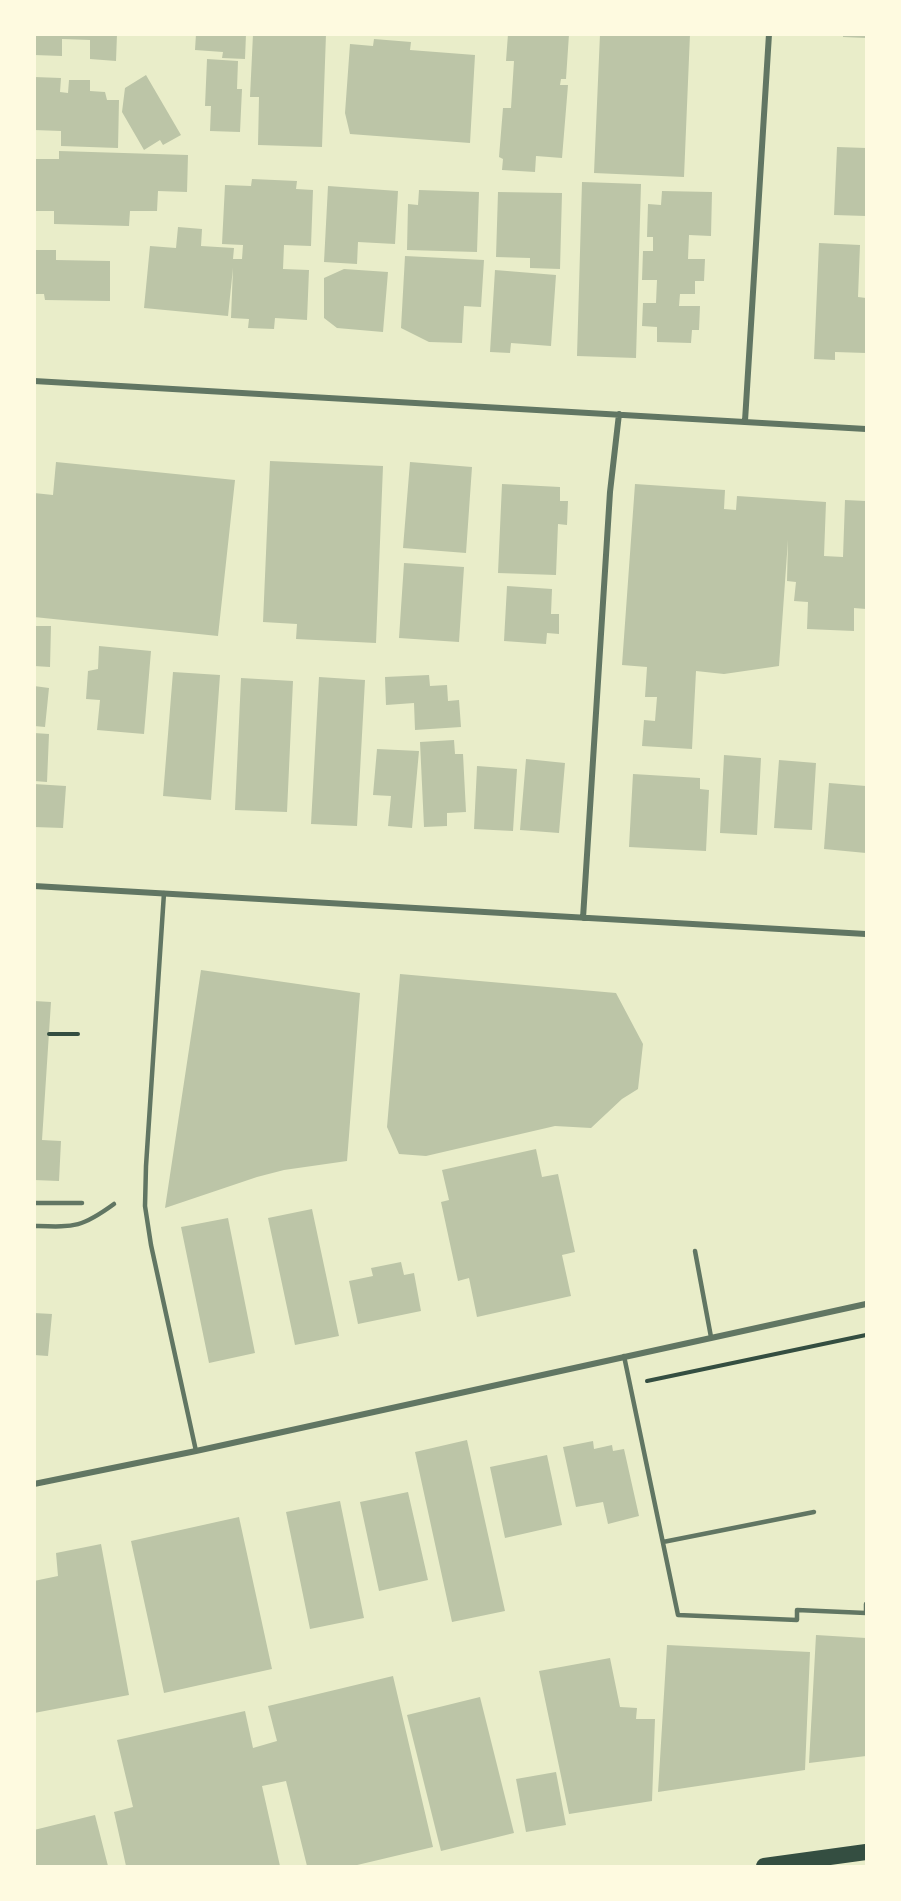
<!DOCTYPE html>
<html>
<head>
<meta charset="utf-8">
<style>
	body { margin:0 }
	#map { position:relative; width:901px; height:1901px; overflow:hidden; background:#e9edc9; font-family:Figtree,sans-serif }
	canvas { display:block }
	.frame { position:absolute; inset:0; border:36px solid #fefae0; pointer-events:none }
</style>
</head>
<body>
<div id="map">
<canvas width="901" height="1901"></canvas>
<div class="frame"></div>
</div>
<script>
const g = document.querySelector('canvas').getContext('2d');
g.lineJoin = 'round';
function paint(path, color) { g.fillStyle = color; g.fill(path, 'evenodd'); }
function trace(path, color, width, dash) { g.strokeStyle = color; g.lineWidth = width; g.lineCap = dash ? 'butt' : 'round'; g.setLineDash(dash || []); g.stroke(path); }
paint(new Path2D(`
	M 34,34 L 117,34 L 116,61 L 90,59 L 90,40 L 62,39 L 62,56 L 34,55 Z
	M 196,34 L 246,34 L 245,59 L 222,58 L 223,52 L 195,50 Z
	M 253,34 L 326,34 L 322,147 L 258,145 L 259,97 L 250,97 Z
	M 508,34 L 569,34 L 566,79 L 561,79 L 560,85 L 568,85 L 562,158 L 536,156 L 535,172 L 502,170 L 503,159 L 499,157 L 503,108 L 511,108 L 514,61 L 506,61 Z
	M 600,34 L 690,34 L 684,177 L 594,173 Z
	M 843,34 L 866,34 L 866,38 L 843,37 Z
	M 374,39 L 411,42 L 410,50 L 475,55 L 470,143 L 350,134 L 345,113 L 350,44 L 373,46 Z
	M 207,59 L 238,61 L 237,89 L 242,89 L 240,132 L 210,131 L 211,106 L 205,106 Z
	M 146,75 L 181,135 L 163,145 L 160,140 L 144,150 L 122,112 L 125,88 Z
	M 34,77 L 61,78 L 60,92 L 68,93 L 69,80 L 90,80 L 90,91 L 105,92 L 107,100 L 119,100 L 118,148 L 61,146 L 61,131 L 34,130 Z
	M 837,147 L 866,148 L 866,216 L 834,215 Z
	M 59,151 L 188,155 L 187,192 L 158,191 L 157,211 L 130,211 L 129,226 L 54,224 L 54,211 L 34,211 L 34,159 L 59,159 Z
	M 252,179 L 297,181 L 296,189 L 313,190 L 311,246 L 284,245 L 283,269 L 309,270 L 307,320 L 275,318 L 274,329 L 248,328 L 249,319 L 231,318 L 233,268 L 228,316 L 144,308 L 150,246 L 176,248 L 178,227 L 202,229 L 201,246 L 234,248 L 233,259 L 242,259 L 243,245 L 222,244 L 225,185 L 251,186 Z
	M 582,182 L 641,184 L 636,358 L 577,356 Z
	M 328,186 L 398,191 L 395,244 L 358,242 L 357,264 L 324,262 Z
	M 419,190 L 479,192 L 477,252 L 407,250 L 408,204 L 418,205 Z
	M 662,191 L 712,192 L 711,236 L 689,235 L 688,259 L 705,259 L 704,281 L 695,281 L 695,294 L 680,294 L 679,306 L 700,306 L 699,330 L 692,330 L 691,343 L 657,342 L 657,327 L 642,326 L 643,303 L 656,303 L 657,280 L 642,280 L 643,251 L 653,251 L 653,237 L 647,237 L 648,204 L 661,205 Z
	M 498,192 L 562,193 L 560,269 L 530,268 L 530,258 L 496,257 Z
	M 819,243 L 860,245 L 858,297 L 866,298 L 866,353 L 835,352 L 835,360 L 814,359 Z
	M 34,250 L 56,250 L 56,260 L 110,261 L 110,301 L 45,300 L 44,294 L 34,294 Z
	M 405,256 L 484,260 L 481,307 L 464,306 L 462,343 L 429,342 L 401,328 Z
	M 344,269 L 388,272 L 383,332 L 337,328 L 324,318 L 324,278 Z
	M 495,270 L 556,275 L 551,346 L 511,343 L 510,353 L 490,352 Z
	M 270,461 L 383,466 L 376,643 L 296,639 L 297,624 L 263,622 Z
	M 56,462 L 235,480 L 218,636 L 34,617 L 34,493 L 53,495 Z
	M 410,462 L 472,467 L 466,553 L 403,548 Z
	M 502,484 L 560,487 L 560,501 L 568,501 L 567,525 L 558,524 L 556,575 L 498,573 Z
	M 635,484 L 725,490 L 724,509 L 736,510 L 737,496 L 826,502 L 824,556 L 843,557 L 845,500 L 866,501 L 866,609 L 854,608 L 854,631 L 807,629 L 808,602 L 794,601 L 796,582 L 787,581 L 788,540 L 779,666 L 724,674 L 696,671 L 692,749 L 642,746 L 644,720 L 655,721 L 657,697 L 645,697 L 647,667 L 622,665 Z
	M 404,563 L 464,567 L 459,642 L 399,638 Z
	M 507,586 L 552,589 L 551,614 L 559,614 L 559,634 L 547,633 L 546,644 L 504,641 Z
	M 34,626 L 51,626 L 50,667 L 34,666 Z
	M 99,646 L 151,651 L 144,734 L 97,730 L 100,700 L 86,699 L 88,671 L 98,669 Z
	M 173,672 L 220,675 L 211,800 L 163,796 Z
	M 429,675 L 430,686 L 447,685 L 448,701 L 459,700 L 461,727 L 415,730 L 414,703 L 386,705 L 385,677 Z
	M 319,677 L 365,680 L 357,826 L 311,824 Z
	M 241,678 L 293,681 L 287,812 L 235,810 Z
	M 34,686 L 49,688 L 45,727 L 34,726 Z
	M 34,733 L 49,734 L 47,782 L 34,781 Z
	M 454,740 L 455,754 L 463,754 L 466,812 L 447,813 L 447,826 L 424,827 L 420,742 Z
	M 377,749 L 419,751 L 412,828 L 388,826 L 391,796 L 373,795 Z
	M 724,755 L 761,758 L 757,835 L 720,833 Z
	M 526,759 L 565,763 L 559,833 L 520,830 Z
	M 779,760 L 816,763 L 812,830 L 774,828 Z
	M 477,766 L 517,769 L 513,831 L 474,829 Z
	M 633,774 L 700,778 L 700,789 L 709,790 L 706,851 L 629,847 Z
	M 829,783 L 866,786 L 866,853 L 824,849 Z
	M 34,784 L 66,786 L 63,828 L 34,827 Z
	M 201,970 L 360,993 L 347,1161 L 284,1170 L 257,1177 L 165,1208 Z
	M 400,974 L 616,993 L 643,1044 L 638,1089 L 622,1099 L 591,1128 L 555,1126 L 426,1156 L 399,1154 L 387,1127 Z
	M 34,1001 L 51,1002 L 42,1140 L 61,1141 L 59,1181 L 34,1180 Z
	M 536,1149 L 542,1177 L 558,1174 L 575,1252 L 562,1255 L 571,1296 L 477,1317 L 469,1278 L 458,1281 L 441,1202 L 449,1200 L 442,1170 Z
	M 312,1209 L 339,1336 L 295,1345 L 268,1218 Z
	M 228,1218 L 255,1353 L 209,1363 L 181,1227 Z
	M 401,1262 L 404,1275 L 414,1273 L 421,1311 L 358,1324 L 349,1281 L 373,1276 L 371,1268 Z
	M 34,1313 L 52,1314 L 48,1356 L 34,1355 Z
	M 467,1440 L 505,1611 L 452,1622 L 415,1452 Z
	M 593,1441 L 594,1449 L 612,1445 L 613,1451 L 624,1449 L 639,1516 L 608,1524 L 603,1502 L 576,1507 L 563,1447 Z
	M 547,1455 L 562,1525 L 505,1538 L 490,1467 Z
	M 408,1492 L 428,1580 L 379,1591 L 360,1502 Z
	M 340,1501 L 364,1618 L 310,1629 L 286,1512 Z
	M 239,1517 L 272,1669 L 164,1693 L 131,1541 Z
	M 101,1544 L 129,1695 L 34,1713 L 34,1581 L 58,1576 L 56,1553 Z
	M 816,1635 L 866,1638 L 866,1756 L 809,1763 Z
	M 667,1645 L 810,1652 L 805,1770 L 658,1792 Z
	M 610,1658 L 620,1707 L 637,1708 L 636,1719 L 655,1719 L 652,1801 L 569,1814 L 539,1671 Z
	M 393,1676 L 433,1847 L 353,1866 L 307,1866 L 286,1781 L 262,1786 L 280,1866 L 126,1866 L 114,1812 L 133,1807 L 117,1740 L 245,1711 L 253,1748 L 277,1741 L 268,1706 Z
	M 480,1697 L 514,1833 L 441,1851 L 407,1715 Z
	M 556,1772 L 566,1825 L 526,1832 L 516,1779 Z
	M 95,1815 L 108,1866 L 34,1866 L 34,1830 Z`), '#bcc5a7');
trace(new Path2D(`
	M 49,1034 L 78,1034
	M 647,1381 L 866,1335`), '#344e41', 4);
trace(new Path2D(`
	M 164,893 L 146,1166 L 145,1206 L 151,1245 L 196,1451
	M 34,1203 L 82,1203
	M 34,1226 C 75,1227 81,1228 114,1204
	M 695,1251 L 711,1337
	M 624,1356 L 678,1615 L 797,1620 L 797,1610 L 866,1613
	M 663,1542 L 814,1512
	M 866,1613 L 866,1604`), '#617663', 4.5);
trace(new Path2D(`
	M 34,381 L 866,429
	M 745,421 L 769,34
	M 34,886 L 866,934
	M 583,918 L 610,492 L 619,414
	M 34,1484 L 196,1451 L 866,1304`), '#617663', 6);
trace(new Path2D(`
	M 764,1866 L 866,1852`), '#344e41', 16);
</script>
</body>
</html>
